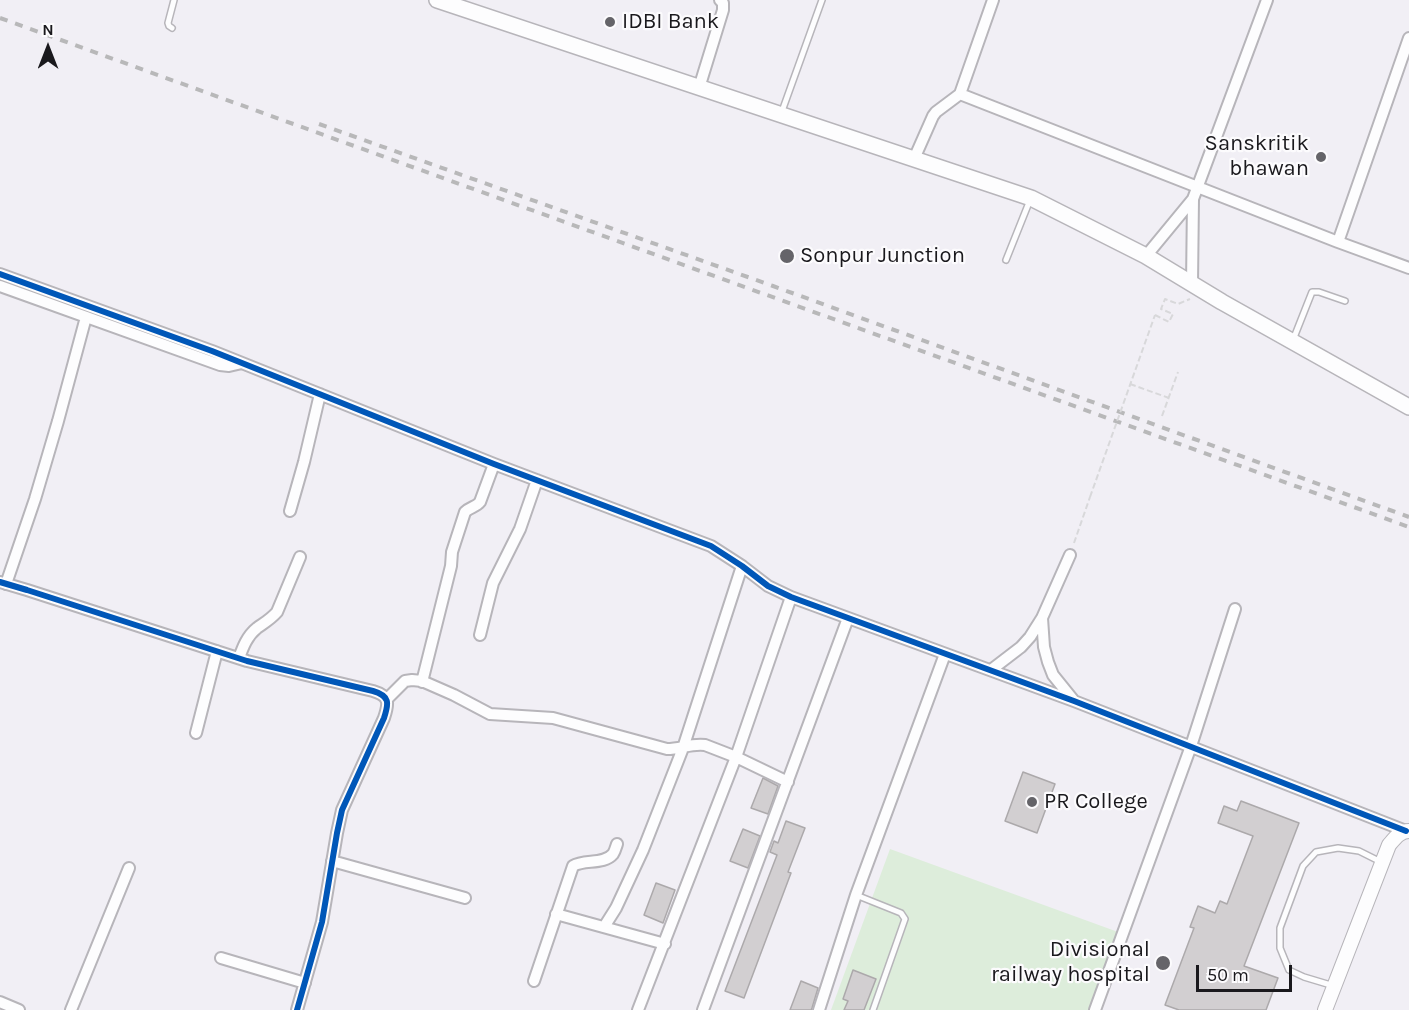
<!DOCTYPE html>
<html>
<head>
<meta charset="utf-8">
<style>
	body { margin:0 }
	#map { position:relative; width:1409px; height:1010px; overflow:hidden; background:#f1eff5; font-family:Karla,sans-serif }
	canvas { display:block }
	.north { position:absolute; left:18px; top:18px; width:60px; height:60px; -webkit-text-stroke:4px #fcfbfd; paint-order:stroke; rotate:0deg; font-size:16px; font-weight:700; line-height:24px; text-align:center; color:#1a191d }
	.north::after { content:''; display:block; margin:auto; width:21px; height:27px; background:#1a191d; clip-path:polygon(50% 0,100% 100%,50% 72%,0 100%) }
	.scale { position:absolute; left:1196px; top:965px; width:96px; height:27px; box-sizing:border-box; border:3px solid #1a191d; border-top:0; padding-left:8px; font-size:18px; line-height:21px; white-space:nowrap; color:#1a191d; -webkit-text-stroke:4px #fcfbfd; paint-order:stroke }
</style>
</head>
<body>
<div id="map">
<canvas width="1409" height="1010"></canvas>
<div class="north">N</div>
<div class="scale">50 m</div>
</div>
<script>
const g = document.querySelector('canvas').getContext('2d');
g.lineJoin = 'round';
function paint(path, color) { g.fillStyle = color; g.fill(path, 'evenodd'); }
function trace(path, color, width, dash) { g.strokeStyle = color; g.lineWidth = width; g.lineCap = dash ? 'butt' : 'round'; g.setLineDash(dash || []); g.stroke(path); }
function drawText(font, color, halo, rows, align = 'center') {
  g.font = font + ' Karla,sans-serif'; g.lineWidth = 4.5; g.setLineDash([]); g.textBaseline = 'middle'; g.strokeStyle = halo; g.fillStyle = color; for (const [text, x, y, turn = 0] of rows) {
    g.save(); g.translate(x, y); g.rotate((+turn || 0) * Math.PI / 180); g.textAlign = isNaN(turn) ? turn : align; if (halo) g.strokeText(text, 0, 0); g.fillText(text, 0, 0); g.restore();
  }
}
paint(new Path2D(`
	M 890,849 L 1118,932 L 1089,1010 L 831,1010 Z`), '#ddeddb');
const building = new Path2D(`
	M 1023,772 L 1055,784 L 1037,833 L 1005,821 Z
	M 763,778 L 778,786 L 768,814 L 751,808 Z
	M 1241,801 L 1299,823 L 1244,966 L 1278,978 L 1266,1010 L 1179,1010 L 1165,1005 L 1194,928 L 1190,927 L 1198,906 L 1215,913 L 1220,901 L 1227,904 L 1253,836 L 1218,823 L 1224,806 L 1237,811 Z
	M 786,821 L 805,828 L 788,872 L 791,873 L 744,998 L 725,991 L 777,855 L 770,852 L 774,841 L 778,843 Z
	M 743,829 L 760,836 L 748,868 L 730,861 Z
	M 656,883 L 675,890 L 663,923 L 644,915 Z
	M 853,970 L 876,979 L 864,1010 L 844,1010 L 848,1001 L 843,999 Z
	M 801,981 L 818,988 L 812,1008 L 811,1010 L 790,1010 Z`);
paint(building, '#d2cfd1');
trace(building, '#aca9ab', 1.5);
const service = new Path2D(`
	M 172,28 L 169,26 L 168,23 L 174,0
	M 781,114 L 822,0
	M 1006,260 L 1030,200
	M 1293,340 L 1312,292 L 1319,292 L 1345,301
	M 856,895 L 901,913 L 905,919 L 873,1010
	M 1334,986 L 1304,977 L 1289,970 L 1280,948 L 1280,928 L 1303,866 L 1316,852 L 1338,848 L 1359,851 L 1381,862`);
const minor = new Path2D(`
	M 699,88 L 723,10 L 723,3 L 720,0
	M 960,94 L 1338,242 L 1409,268
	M 914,159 L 933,116 L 936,112 L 960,94 L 993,0
	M 1338,242 L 1409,38
	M 1146,256 L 1193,199 L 1267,0
	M 0,274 L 212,351 L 494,464 L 711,546 L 742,566 L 768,586 L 791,597 L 1074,701 L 1406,831
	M 1192,284 L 1193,199
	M 0,286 L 220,365 L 229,366 L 242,363
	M 290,511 L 304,462 L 320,394
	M 1070,555 L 1042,618 L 1044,647 L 1048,662 L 1053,675 L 1074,701
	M 0,582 L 27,590 L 247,661 L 373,691 C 390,696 389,703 384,718 L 342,810 L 337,833 L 322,922 L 297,1010
	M 6,584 L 35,499 L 58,421 L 86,317
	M 480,635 L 493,583 L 520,529 L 537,480
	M 239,658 C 243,647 247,636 257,628 C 264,623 271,619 277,612 L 300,557
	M 991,670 L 1021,647 L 1030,637 L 1042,618
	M 422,682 L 451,566 L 452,552 L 465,512 C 470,507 476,507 480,502 L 494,464
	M 387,699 L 405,681 L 412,680 L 422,681 L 454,695 L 490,714 L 553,718 L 667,749 C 680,749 692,743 705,745 L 736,757 L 788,782
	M 196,733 L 217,651
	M 332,861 L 465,898
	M 556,914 L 665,944
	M 604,927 L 616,908 L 643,850 L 683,748 L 742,566
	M 221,958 L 305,983
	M 534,981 L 573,866 C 584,859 604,865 613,854 C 615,851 616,847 617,844
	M 0,1002 L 19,1010
	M 71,1010 L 129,868
	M 638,1010 L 736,757 L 791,597
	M 703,1010 L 848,618
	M 819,1010 L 856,895 L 945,654
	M 1095,1010 L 1191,746 L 1235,609`);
const tertiary = new Path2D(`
	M 1325,1010 L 1389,845 C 1395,838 1400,831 1409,831`);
const secondary = new Path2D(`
	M 437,0 L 1031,198 L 1146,256 L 1222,302 L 1409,407`);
trace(service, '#b7b5ba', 8);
trace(minor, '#b7b5ba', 14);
trace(tertiary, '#b7b5ba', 16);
trace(secondary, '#b7b5ba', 18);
trace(new Path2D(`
	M 1155,315 L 1169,322 L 1173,314 L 1161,309 L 1165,299 L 1178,304 L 1190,299
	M 1130,384 L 1169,398
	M 1162,416 L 1178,372
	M 1074,543 L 1090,497`), '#d8d8da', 2, [6, 3]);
trace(service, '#fdfdfe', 5);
trace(minor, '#fdfdfe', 10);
trace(tertiary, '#fdfdfe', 14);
trace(secondary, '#fdfdfe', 15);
trace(new Path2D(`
	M 0,18 L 1409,527
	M 319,124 L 773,286 L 1409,517`), '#b8b8b9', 4, [8, 8]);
trace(new Path2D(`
	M 1090,497 L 1155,315`), '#d8d8da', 2, [6, 3]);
trace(new Path2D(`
	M 0,274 L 212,351 L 494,464 L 711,546 L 742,566 L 768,586 L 791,597 L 1074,701 L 1406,831
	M 0,582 L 27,590 L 247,661 L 373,691 C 390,696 389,703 384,718 L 342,810 L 337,833 L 322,922 L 297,1010`), '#0057b8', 6);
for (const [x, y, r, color] of [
	[610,22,6,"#656469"],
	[1321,157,6,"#656469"],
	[787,256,8,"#656469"],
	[1032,802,6,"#656469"],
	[1163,963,8,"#656469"]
]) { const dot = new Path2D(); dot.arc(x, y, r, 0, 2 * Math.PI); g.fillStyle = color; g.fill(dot); trace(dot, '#fcfbfd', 2); }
drawText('22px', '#1a191d', '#fcfbfd', [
	["IDBI Bank",622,22],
	["Sanskritik",1309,144,"right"],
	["bhawan",1309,169,"right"],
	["Sonpur Junction",800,256],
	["PR College",1044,802],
	["Divisional",1150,950,"right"],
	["railway hospital",1150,975,"right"]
], 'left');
</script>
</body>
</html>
